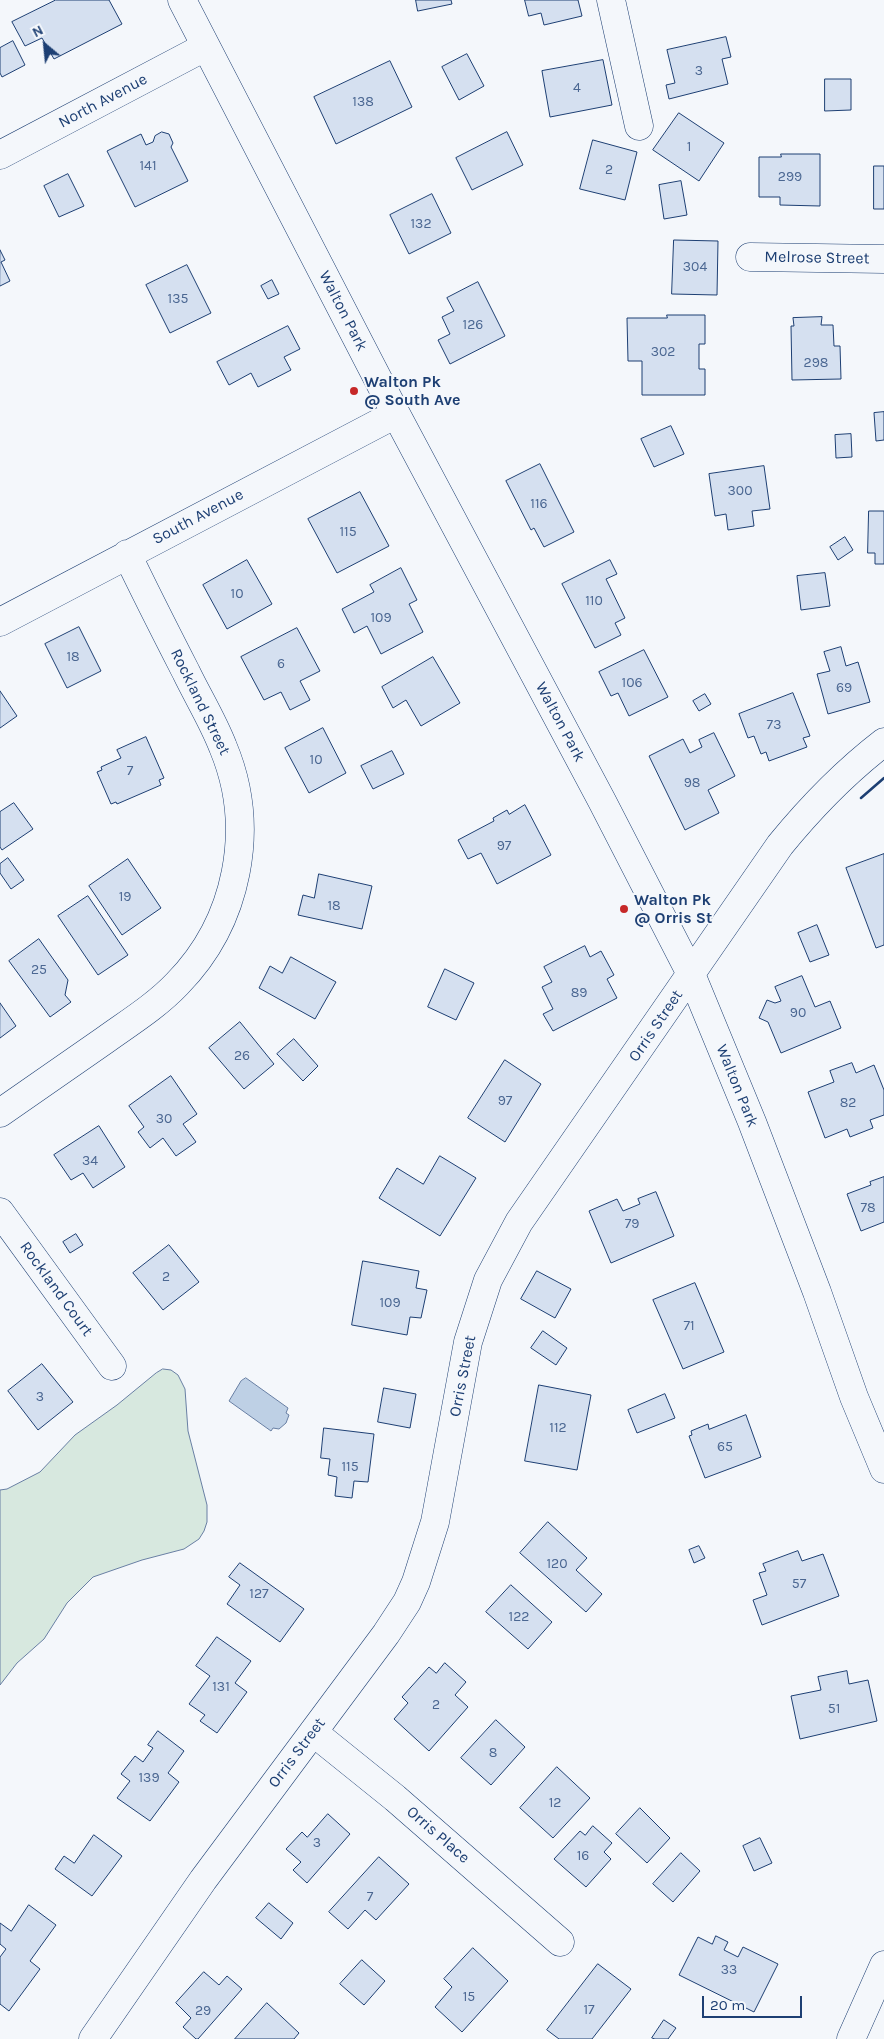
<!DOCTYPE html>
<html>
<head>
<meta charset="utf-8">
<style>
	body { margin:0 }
	#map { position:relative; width:884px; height:2039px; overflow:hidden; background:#f4f7fb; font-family:Karla,sans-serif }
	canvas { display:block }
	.north { position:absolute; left:20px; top:20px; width:50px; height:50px; -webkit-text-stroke:4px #f4f7fb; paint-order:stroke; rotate:332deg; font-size:14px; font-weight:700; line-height:20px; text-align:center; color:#1d3f73 }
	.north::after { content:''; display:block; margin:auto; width:18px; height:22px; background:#1d3f73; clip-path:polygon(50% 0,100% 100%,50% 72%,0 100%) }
	.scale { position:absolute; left:702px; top:1996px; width:100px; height:22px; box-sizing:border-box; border:2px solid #1d3f73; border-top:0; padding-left:6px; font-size:15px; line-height:18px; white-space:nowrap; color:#1d3f73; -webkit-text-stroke:4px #f4f7fb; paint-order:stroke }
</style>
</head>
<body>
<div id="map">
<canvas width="884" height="2039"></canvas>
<div class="north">N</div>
<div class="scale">20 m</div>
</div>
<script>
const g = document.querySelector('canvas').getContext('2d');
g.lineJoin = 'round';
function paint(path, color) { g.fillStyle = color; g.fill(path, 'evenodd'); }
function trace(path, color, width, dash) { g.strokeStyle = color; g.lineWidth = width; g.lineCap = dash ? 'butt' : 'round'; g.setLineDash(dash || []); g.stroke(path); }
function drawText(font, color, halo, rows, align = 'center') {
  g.font = font + ' Karla,sans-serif'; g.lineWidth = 4; g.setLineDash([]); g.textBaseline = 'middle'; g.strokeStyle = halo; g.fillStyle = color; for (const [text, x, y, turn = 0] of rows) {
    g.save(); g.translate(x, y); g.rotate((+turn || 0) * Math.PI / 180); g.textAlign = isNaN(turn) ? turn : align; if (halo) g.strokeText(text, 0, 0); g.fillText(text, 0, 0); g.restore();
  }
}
const green = new Path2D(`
	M 163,1369 L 171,1370 L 178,1375 L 185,1389 L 188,1431 L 207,1505 L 207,1522 L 204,1531 L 199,1539 L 184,1549 L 142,1560 L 93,1577 L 67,1603 L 44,1639 L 17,1663 L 0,1685 L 0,1490 L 7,1489 L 40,1472 L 75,1435 L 117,1405 L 156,1373 Z`);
paint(green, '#d7e8df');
trace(green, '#687fa3', 1);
const water = new Path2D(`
	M 246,1378 L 288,1408 L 286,1413 L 289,1415 L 286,1423 L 279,1429 L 273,1428 L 271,1431 L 229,1401 L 241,1381 Z`);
paint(water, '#bed0e5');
trace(water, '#687fa3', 1);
const building = new Path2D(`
	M 56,0 L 109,0 L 122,24 L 54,59 L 42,38 L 25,46 L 12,22 Z
	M 416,0 L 451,0 L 452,4 L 418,11 Z
	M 525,0 L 578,0 L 582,16 L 544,25 L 541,13 L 529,16 Z
	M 726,37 L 731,57 L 722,59 L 728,84 L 669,99 L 666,85 L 675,83 L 667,50 Z
	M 13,41 L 25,65 L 2,77 L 0,73 L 0,48 Z
	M 467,54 L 484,86 L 459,100 L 442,67 Z
	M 603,60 L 612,105 L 550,117 L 542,71 Z
	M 390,61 L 412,107 L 336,144 L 314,97 Z
	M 825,79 L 851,79 L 851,110 L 825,111 Z
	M 679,113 L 724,143 L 699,181 L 653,150 Z
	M 162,132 L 169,134 L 173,143 L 171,147 L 188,181 L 135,207 L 107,151 L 141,134 L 146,145 L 153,142 L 155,136 Z
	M 507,132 L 523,165 L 472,190 L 456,158 Z
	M 593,140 L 637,152 L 625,200 L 580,189 Z
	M 781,154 L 820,154 L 820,206 L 780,205 L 780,197 L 759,197 L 759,157 L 781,157 Z
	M 874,166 L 884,166 L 884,209 L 874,209 Z
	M 68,174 L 84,206 L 59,217 L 44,186 Z
	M 681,181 L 687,215 L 664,219 L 659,185 Z
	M 432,194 L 451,233 L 409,254 L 390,215 Z
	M 674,240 L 718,241 L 717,295 L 672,294 Z
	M 0,250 L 5,260 L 1,262 L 10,281 L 0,286 Z
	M 187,265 L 211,313 L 170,333 L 146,285 Z
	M 272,280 L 279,294 L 268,299 L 261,286 Z
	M 478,282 L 505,336 L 450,364 L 438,340 L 450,334 L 442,317 L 454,311 L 447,298 Z
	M 667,315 L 705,315 L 705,344 L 699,344 L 699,369 L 705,369 L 705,395 L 642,395 L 642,361 L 628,361 L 627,318 L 667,318 Z
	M 822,317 L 821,325 L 833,325 L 834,346 L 840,346 L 841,379 L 792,380 L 791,326 L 794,326 L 793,318 Z
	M 288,326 L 300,349 L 284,357 L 291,370 L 258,387 L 251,373 L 229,385 L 217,362 Z
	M 884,412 L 884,440 L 876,441 L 874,413 Z
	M 671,426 L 684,454 L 654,467 L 641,439 Z
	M 851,434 L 852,457 L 836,458 L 835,435 Z
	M 540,464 L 574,532 L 544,547 L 534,528 L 531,530 L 506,481 Z
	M 764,466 L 770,509 L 752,511 L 754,526 L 728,530 L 726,514 L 715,516 L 709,474 Z
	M 360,492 L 389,546 L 337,573 L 308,519 Z
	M 869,511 L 884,511 L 884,564 L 875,564 L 875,553 L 868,553 Z
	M 845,537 L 853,550 L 838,560 L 830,547 Z
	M 247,560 L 272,604 L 227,629 L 203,585 Z
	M 610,560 L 617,574 L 606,579 L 625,618 L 615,623 L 621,635 L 595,648 L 562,584 Z
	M 401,568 L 417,600 L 409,604 L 423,632 L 381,654 L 367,626 L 354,633 L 342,609 L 374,592 L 370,585 Z
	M 825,573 L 830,606 L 801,610 L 797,576 Z
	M 79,627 L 101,671 L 67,688 L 45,644 Z
	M 297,628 L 320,671 L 300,681 L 310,700 L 290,710 L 281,692 L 264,700 L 241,657 Z
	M 841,647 L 846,666 L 858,662 L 870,702 L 828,714 L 817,674 L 830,671 L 824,652 Z
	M 644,650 L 668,697 L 629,716 L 618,693 L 611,696 L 599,672 Z
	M 433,657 L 460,703 L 421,726 L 406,700 L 393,708 L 382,687 Z
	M 0,691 L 17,716 L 0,728 Z
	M 793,693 L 810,736 L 803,738 L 807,747 L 769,761 L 766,752 L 761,754 L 754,736 L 748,738 L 739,714 Z
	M 705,694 L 711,704 L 699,711 L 693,701 Z
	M 323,728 L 346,773 L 309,793 L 285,748 Z
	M 714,733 L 735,776 L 708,790 L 719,813 L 685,830 L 649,756 L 683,739 L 690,753 L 702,747 L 699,740 Z
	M 146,737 L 164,778 L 159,780 L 161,785 L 117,804 L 116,802 L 111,804 L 97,772 L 102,770 L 101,767 L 121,758 L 117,750 Z
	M 392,751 L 404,774 L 373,789 L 361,766 Z
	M 14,803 L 33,829 L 2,850 L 0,847 L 0,812 Z
	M 525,805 L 551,855 L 497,884 L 481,853 L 468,859 L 458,840 L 494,821 L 493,818 L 507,810 L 509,814 Z
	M 884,854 L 884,945 L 876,948 L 846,868 Z
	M 8,858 L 24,880 L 11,889 L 0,873 L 0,864 Z
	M 128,859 L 161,908 L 122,935 L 89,886 Z
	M 319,874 L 372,886 L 362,929 L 298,915 L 303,895 L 314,898 Z
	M 88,896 L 128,955 L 98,975 L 58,916 Z
	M 817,925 L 829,955 L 810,962 L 798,933 Z
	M 39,939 L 68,980 L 65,995 L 71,1002 L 50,1017 L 9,961 Z
	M 585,946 L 590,957 L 601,951 L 614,975 L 607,979 L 617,998 L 553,1031 L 543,1014 L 553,1009 L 542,987 L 552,982 L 544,967 Z
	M 291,957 L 336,982 L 315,1019 L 259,988 L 270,966 L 282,973 Z
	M 445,969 L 474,983 L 456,1020 L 428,1007 Z
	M 802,976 L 815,1007 L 830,1001 L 841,1028 L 781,1053 L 768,1022 L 759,1018 L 767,1000 L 775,1003 L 781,1001 L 775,987 Z
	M 0,1003 L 16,1026 L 0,1038 Z
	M 240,1022 L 274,1064 L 244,1089 L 209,1048 Z
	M 294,1039 L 318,1066 L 303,1081 L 277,1054 Z
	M 505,1060 L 541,1084 L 505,1142 L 468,1118 Z
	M 852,1063 L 856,1073 L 874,1065 L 884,1090 L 884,1115 L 870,1120 L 873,1128 L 850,1137 L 847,1129 L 825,1138 L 808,1092 L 834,1082 L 830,1071 Z
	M 171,1076 L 197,1114 L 183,1124 L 196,1142 L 176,1156 L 163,1138 L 150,1148 L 138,1132 L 144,1127 L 129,1106 Z
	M 99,1126 L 125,1167 L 93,1188 L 83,1173 L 71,1180 L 54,1155 Z
	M 440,1156 L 476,1178 L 440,1236 L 379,1198 L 397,1168 L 423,1184 Z
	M 884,1177 L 884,1222 L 861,1231 L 847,1194 L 871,1185 L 870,1182 Z
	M 656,1192 L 674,1236 L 611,1263 L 589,1211 L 617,1199 L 623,1211 L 640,1204 L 638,1199 Z
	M 76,1234 L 83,1245 L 70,1253 L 63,1242 Z
	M 169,1245 L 199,1282 L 163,1310 L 133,1273 Z
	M 363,1261 L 419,1271 L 416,1288 L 427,1290 L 421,1318 L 410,1317 L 407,1335 L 352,1325 Z
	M 537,1271 L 571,1289 L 555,1318 L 521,1299 Z
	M 695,1283 L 724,1352 L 683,1369 L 653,1300 Z
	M 543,1331 L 567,1348 L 556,1365 L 531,1348 Z
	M 42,1364 L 73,1402 L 38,1430 L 8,1391 Z
	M 539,1385 L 591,1395 L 577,1470 L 525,1461 Z
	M 384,1388 L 416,1394 L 410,1428 L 378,1422 Z
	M 665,1394 L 675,1418 L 637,1433 L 628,1410 Z
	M 746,1415 L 761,1457 L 705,1478 L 689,1436 L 692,1435 L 691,1431 L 708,1424 L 709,1429 Z
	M 324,1428 L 374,1434 L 368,1482 L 354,1481 L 352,1498 L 335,1496 L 337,1477 L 328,1475 L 330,1459 L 321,1458 Z
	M 548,1522 L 587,1558 L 576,1570 L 602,1594 L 586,1612 L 520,1553 Z
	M 699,1546 L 705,1558 L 694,1563 L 689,1550 Z
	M 798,1551 L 802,1561 L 823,1554 L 839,1596 L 762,1625 L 753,1600 L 767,1595 L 759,1573 L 766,1571 L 763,1564 Z
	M 240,1563 L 304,1609 L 280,1642 L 227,1604 L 240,1585 L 229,1577 Z
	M 511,1585 L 552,1622 L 528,1649 L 486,1612 Z
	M 217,1637 L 251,1661 L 235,1683 L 247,1692 L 217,1733 L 200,1721 L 205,1715 L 189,1704 L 210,1676 L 196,1666 Z
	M 445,1663 L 466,1682 L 455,1695 L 468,1707 L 429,1751 L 394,1719 L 408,1703 L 402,1697 L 429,1667 L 436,1673 Z
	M 847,1671 L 849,1684 L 868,1680 L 877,1721 L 800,1739 L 791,1696 L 821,1690 L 818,1677 Z
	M 496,1720 L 525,1747 L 491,1785 L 461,1758 Z
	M 158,1731 L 184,1751 L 168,1773 L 179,1782 L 150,1821 L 117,1798 L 130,1781 L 121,1774 L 135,1756 L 143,1762 L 153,1748 L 148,1745 Z
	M 557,1767 L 590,1798 L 553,1838 L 520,1808 Z
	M 640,1808 L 670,1838 L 647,1863 L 616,1834 Z
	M 328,1814 L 350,1834 L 307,1883 L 293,1870 L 301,1862 L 286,1849 L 302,1832 L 307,1837 Z
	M 593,1826 L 612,1843 L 604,1852 L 611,1859 L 586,1887 L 554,1859 L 580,1831 L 585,1835 Z
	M 94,1835 L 122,1856 L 92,1896 L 55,1869 L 64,1856 L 74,1863 Z
	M 760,1838 L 772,1863 L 754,1871 L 743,1846 Z
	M 681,1853 L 700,1871 L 673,1902 L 653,1884 Z
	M 379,1857 L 409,1884 L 376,1920 L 365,1910 L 348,1929 L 329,1912 Z
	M 269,1903 L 293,1923 L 281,1939 L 256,1918 Z
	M 29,1905 L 56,1925 L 30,1961 L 40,1969 L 9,2011 L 0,2004 L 0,1957 L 6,1949 L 0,1944 L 0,1923 L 11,1931 Z
	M 716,1936 L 728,1942 L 724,1950 L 738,1957 L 743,1947 L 778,1964 L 754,2012 L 679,1975 L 698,1937 L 712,1944 Z
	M 473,1948 L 508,1981 L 462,2032 L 435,2007 L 452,1987 L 444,1979 Z
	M 362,1960 L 385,1981 L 364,2005 L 340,1984 Z
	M 598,1964 L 631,1989 L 592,2039 L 559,2039 L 547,2030 Z
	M 204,1972 L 219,1985 L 227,1976 L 242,1989 L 198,2039 L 196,2039 L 183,2027 L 191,2018 L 176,2003 Z
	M 267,2003 L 299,2033 L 294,2039 L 235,2039 Z
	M 664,2020 L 676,2028 L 668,2039 L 655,2039 L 652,2038 Z`);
paint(building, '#d5e0f0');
trace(building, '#1d3f73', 1);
const minor = new Path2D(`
	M 182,0 L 396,414 L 602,801 L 691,974 L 752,1122 L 817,1292 L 854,1397 L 884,1469
	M 611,0 L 639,126
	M 0,155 L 205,47
	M 750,257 L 884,259
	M 0,622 L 396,414
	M 0,1113 C 35,1089 70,1064 105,1040 C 130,1022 156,1006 177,984 C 238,922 257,828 223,747 C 213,721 198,697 186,672 C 166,633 146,594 127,554
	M 0,1212 L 112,1366
	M 313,1732 L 395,1798 L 560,1942
	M 93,2039 L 203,1880 L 386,1634 L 407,1602 L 416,1582 L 435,1522 L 468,1342 L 488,1280 L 519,1222 L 780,845 C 811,807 845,772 884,742
	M 851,2039 L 884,1965`);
trace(minor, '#1d3f73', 29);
trace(minor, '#f4f7fb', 28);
trace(new Path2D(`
	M 861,798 L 884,778`), '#1d3f73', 2.5);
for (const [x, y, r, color] of [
	[354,391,5,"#c62828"],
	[624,909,5,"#c62828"]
]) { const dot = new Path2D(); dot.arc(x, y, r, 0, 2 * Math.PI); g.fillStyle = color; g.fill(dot); trace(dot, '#f4f7fb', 2); }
drawText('14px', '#4b6792', null, [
	["3",699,71],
	["4",577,88],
	["138",363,102],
	["1",689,147],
	["141",148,166],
	["2",609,170],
	["299",790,177],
	["132",421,224],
	["304",695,267],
	["135",178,299],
	["126",473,325],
	["302",663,352],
	["298",816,363],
	["300",740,491],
	["116",539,504],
	["115",348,532],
	["10",237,594],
	["110",594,601],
	["109",381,618],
	["18",73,657],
	["6",281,664],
	["106",632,683],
	["69",844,688],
	["73",774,725],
	["10",316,760],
	["7",130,771],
	["98",692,783],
	["97",504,846],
	["19",125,897],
	["18",334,906],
	["25",39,970],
	["89",579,993],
	["90",798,1013],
	["26",242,1056],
	["97",505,1101],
	["82",848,1103],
	["30",164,1119],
	["34",90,1161],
	["78",868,1208],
	["79",632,1224],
	["2",166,1277],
	["109",390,1303],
	["71",689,1326],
	["3",40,1397],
	["112",558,1428],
	["65",725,1447],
	["115",350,1467],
	["120",557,1564],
	["57",799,1584],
	["127",259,1594],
	["122",519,1617],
	["131",221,1687],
	["2",436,1705],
	["51",834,1709],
	["8",493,1753],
	["139",149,1778],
	["12",555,1803],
	["3",317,1843],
	["16",583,1856],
	["7",370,1897],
	["33",729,1970],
	["15",469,1997],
	["17",589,2010],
	["29",203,2011]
]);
drawText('16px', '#1d3f73', '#f4f7fb', [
	["North Avenue",103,101,-28],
	["Melrose Street",817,258,1],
	["Walton Park",343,311,63],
	["South Avenue",198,517,-28],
	["Rockland Street",200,702,64],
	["Walton Park",560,722,62],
	["Orris Street",656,1026,-56],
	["Walton Park",737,1086,68],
	["Rockland Court",56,1289,54],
	["Orris Street",463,1376,-79],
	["Orris Street",297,1753,-53],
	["Orris Place",438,1835,41]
]);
drawText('bold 16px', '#1d3f73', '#f4f7fb', [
	["Walton Pk",364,382],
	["@ South Ave",364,400],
	["Walton Pk",634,900],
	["@ Orris St",634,918]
], 'left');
</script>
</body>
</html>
